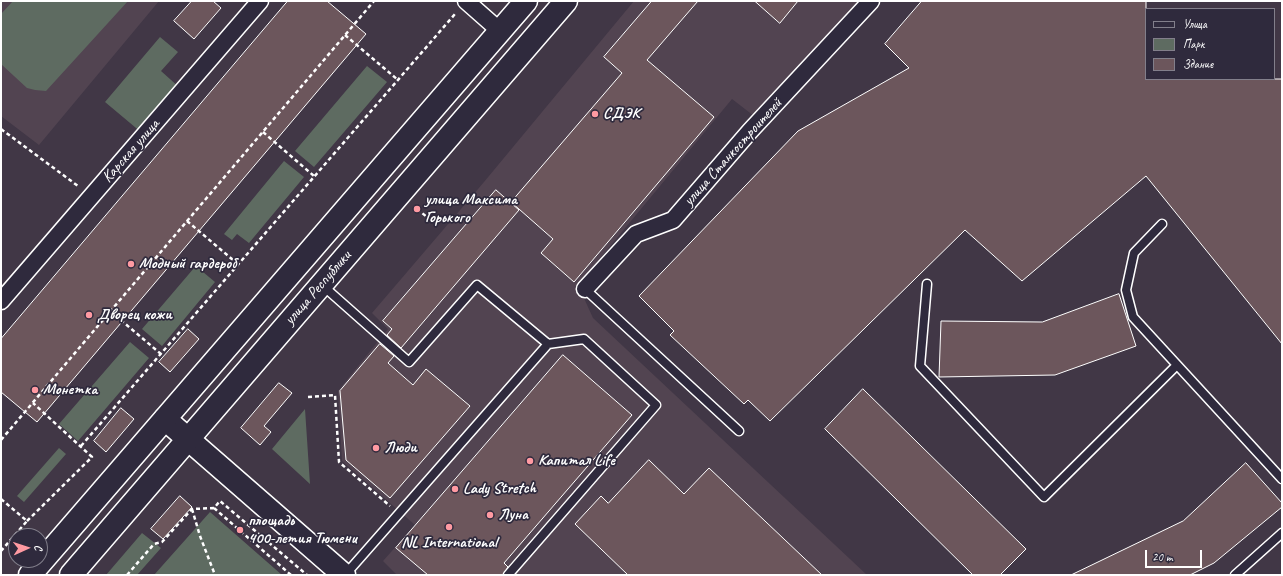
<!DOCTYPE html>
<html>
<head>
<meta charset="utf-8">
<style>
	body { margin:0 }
	#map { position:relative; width:1283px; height:576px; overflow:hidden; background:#413746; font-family:Caveat,sans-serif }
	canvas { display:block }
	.frame { position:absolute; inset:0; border:2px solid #fff; pointer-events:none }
	.legend { position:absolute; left:1145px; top:8px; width:130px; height:72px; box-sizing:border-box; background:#2f2a3d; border:1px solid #827f8b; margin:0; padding:5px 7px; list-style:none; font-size:12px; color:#fff }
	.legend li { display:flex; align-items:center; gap:8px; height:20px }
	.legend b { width:20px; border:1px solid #827f8b }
	.north { position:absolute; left:8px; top:528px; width:40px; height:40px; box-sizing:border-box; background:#2f2a3d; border:1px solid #827f8b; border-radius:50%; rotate:87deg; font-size:11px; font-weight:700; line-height:16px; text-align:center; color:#fff }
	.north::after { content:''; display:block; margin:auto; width:14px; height:18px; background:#ff9aa2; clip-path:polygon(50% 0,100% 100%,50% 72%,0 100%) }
	.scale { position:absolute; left:1145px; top:550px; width:57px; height:18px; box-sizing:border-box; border:2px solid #fff; border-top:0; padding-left:5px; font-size:12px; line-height:14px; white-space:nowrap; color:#fff; -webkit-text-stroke:3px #2f2a3d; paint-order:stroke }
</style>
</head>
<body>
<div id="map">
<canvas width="1283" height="576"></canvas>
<div class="frame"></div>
<ul class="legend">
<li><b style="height:5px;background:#2f2a3d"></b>Улица</li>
<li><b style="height:11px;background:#5e6b61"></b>Парк</li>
<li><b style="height:11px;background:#6c565c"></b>Здание</li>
</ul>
<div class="north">С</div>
<div class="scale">20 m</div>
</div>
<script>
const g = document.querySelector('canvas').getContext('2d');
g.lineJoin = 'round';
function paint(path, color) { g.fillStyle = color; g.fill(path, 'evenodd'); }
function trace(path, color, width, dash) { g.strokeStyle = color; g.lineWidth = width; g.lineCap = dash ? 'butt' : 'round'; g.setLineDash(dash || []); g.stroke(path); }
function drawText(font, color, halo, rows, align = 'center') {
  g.font = font + ' Caveat,sans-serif'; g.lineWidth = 3.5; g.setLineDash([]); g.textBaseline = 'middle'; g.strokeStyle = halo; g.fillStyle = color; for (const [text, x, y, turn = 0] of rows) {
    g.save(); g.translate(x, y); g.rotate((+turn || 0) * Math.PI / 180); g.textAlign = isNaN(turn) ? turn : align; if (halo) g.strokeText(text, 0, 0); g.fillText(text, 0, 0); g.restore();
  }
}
paint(new Path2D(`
	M 1,1 L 159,1 L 39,145 L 1,116 Z
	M 634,1 L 860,1 L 754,116 L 732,99 L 578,285 L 593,318 L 867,575 L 397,575 L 383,561 L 415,525 L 342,461 L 338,391 L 388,329 L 372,313 L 484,182 Z`), '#524451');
paint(new Path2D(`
	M 13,1 L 128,1 L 46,91 L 35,90 L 27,88 L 1,64 L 1,14 Z
	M 160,37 L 178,52 L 161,71 L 180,88 L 142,133 L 105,102 Z
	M 367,66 L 387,82 L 314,167 L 295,151 Z
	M 284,161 L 304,177 L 249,243 L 237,234 L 232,240 L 224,234 Z
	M 200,261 L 207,267 L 203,272 L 215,282 L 162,346 L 142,329 Z
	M 130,342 L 149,358 L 78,441 L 59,424 Z
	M 305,409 L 310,484 L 272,449 Z
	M 59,448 L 66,454 L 24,502 L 17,496 Z
	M 210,512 L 282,575 L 154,575 Z
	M 142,533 L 161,548 L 137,575 L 106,575 Z`), '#5e6b61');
const building = new Path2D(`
	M 192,1 L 213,1 L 221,8 L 194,39 L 174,21 Z
	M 288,1 L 327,1 L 366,34 L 37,422 L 1,392 L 1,339 Z
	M 652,1 L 698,1 L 647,60 L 714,117 L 574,282 L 541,253 L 553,239 L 511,202 L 622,73 L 604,57 Z
	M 755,1 L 798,1 L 780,23 Z
	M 922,1 L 1146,1 L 1146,79 L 1282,79 L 1282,344 L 1146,176 L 1022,281 L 965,230 L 770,421 L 748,400 L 744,404 L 670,335 L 674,331 L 639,296 L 798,131 L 909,68 L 885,44 Z
	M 496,190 L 519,210 L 401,348 L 387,335 L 392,329 L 383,321 Z
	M 1119,294 L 1136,346 L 1055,375 L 939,377 L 941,321 L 1042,322 Z
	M 188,329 L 199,339 L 170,372 L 159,362 Z
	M 380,344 L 394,356 L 388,363 L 413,385 L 426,369 L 470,406 L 390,498 L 346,460 L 340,391 Z
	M 563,355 L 632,415 L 504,563 L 508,567 L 503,575 L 428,575 L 396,548 Z
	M 279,383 L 292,393 L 264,426 L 271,432 L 260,445 L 241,428 Z
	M 863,389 L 1026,549 L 1000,575 L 973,575 L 825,429 Z
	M 121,408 L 134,419 L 106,452 L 94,441 Z
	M 649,460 L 684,494 L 709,468 L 822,575 L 628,575 L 575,524 L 601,496 L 608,503 Z
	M 1246,463 L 1282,503 L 1282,507 L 1214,563 L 1190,575 L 1071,575 L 1183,521 Z
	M 180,496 L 192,507 L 163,539 L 151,529 Z`);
paint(building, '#6c565c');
trace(building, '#fff', 1);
const lane = new Path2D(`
	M 1162,224 L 1134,253 L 1126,290 L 1133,317 L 1282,479
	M 927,284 L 920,366 L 1044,497 L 1177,365
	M 322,285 L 409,362 L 477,285 L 548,344 L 584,339 L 656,405 L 508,575
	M 585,289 L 739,431
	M 345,575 L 548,344
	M 1235,575 L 1282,533`);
const street = new Path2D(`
	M 466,1 L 500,31
	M 585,289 L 636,234 L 673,220 L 750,131 L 871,1
	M 1,301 L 260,1`);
const secondary = new Path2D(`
	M 165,419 L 344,575`);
const primary = new Path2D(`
	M 30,575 L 526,1
	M 71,575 L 566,1`);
trace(lane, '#fff', 11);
trace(street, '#fff', 19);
trace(secondary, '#fff', 25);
trace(primary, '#fff', 25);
trace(new Path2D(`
	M 345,35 L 398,80
	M 1,129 L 78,186
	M 263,132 L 314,176
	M 417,209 L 432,221
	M 187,221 L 239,265
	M 110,311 L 161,354
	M 308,397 L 335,395 L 339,462 L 390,506
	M 1,440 L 374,1
	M 81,446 L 455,14
	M 1,499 L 27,521 L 1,551
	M 214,508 L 291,575
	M 192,509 L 200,536 L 215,575
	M 27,521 L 92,457 L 33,403
	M 127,575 L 154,544 L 162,542 L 192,509 L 214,508 L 220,501 L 307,575`), '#fff', 2.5, [4, 3]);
trace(lane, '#2f2a3d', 8);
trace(street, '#2f2a3d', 16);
trace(secondary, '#2f2a3d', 22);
trace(primary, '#2f2a3d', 22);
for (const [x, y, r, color] of [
	[595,114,4,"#ff9aa2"],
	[417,209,4,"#ff9aa2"],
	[131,264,4,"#ff9aa2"],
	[89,315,4,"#ff9aa2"],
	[35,390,4,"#ff9aa2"],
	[376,448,4,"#ff9aa2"],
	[530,461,4,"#ff9aa2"],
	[455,489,4,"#ff9aa2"],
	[490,515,4,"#ff9aa2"],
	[449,527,4,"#ff9aa2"],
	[240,530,4,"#ff9aa2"]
]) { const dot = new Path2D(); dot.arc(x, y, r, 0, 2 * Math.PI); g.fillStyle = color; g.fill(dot); trace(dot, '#2f2a3d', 1.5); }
drawText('bold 16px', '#fff', '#2f2a3d', [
	["СДЭК",603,114],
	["улица Максима",425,200],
	["Горького",425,218],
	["Модный гардероб",139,264],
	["Дворец кожи",97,315],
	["Монетка",43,390],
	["Люди",384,448],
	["Капитал Life",538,461],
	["Lady Stretch",463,489],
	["Луна",498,515],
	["площадь",248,521],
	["400-летия Тюмени",248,539],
	["NL International",449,543,"center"]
], 'left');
drawText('16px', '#fff', '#2f2a3d', [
	["Карская улица",131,151,-49],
	["улица Станкостроителей",733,152,-48],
	["улица Республики",318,288,-49]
]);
</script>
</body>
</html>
